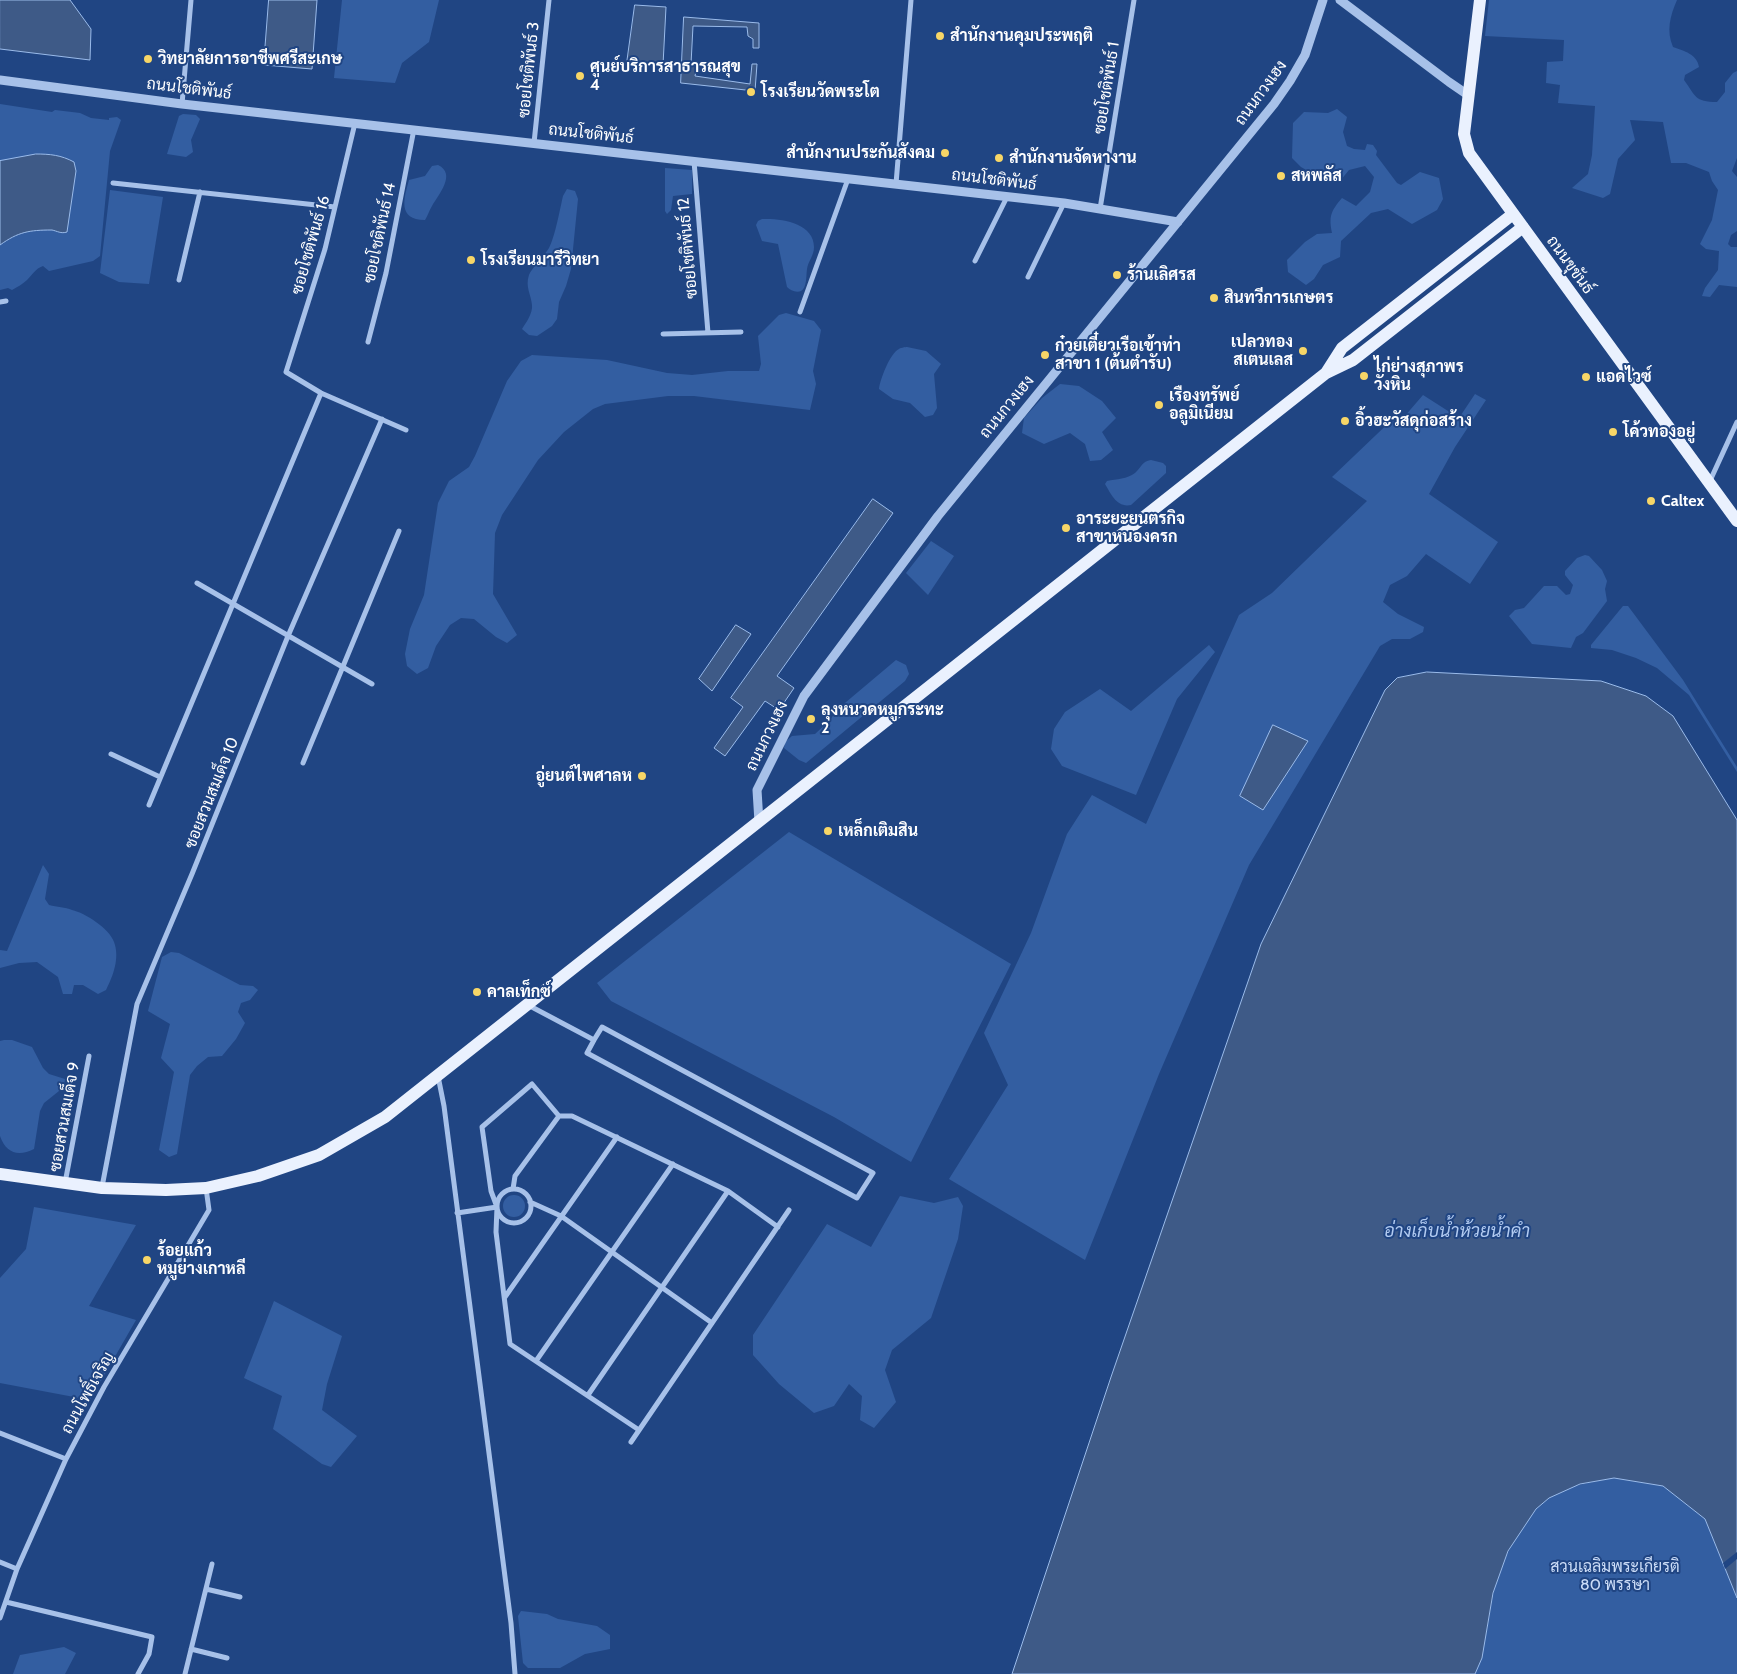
<!DOCTYPE html>
<html>
<head>
<meta charset="utf-8">
<style>
	body { margin:0 }
	canvas { display:block; background:#204583 }
</style>
</head>
<body>
<canvas width="1737" height="1674"></canvas>
<script>
const g = document.querySelector('canvas').getContext('2d');
g.lineJoin = 'round';
function paint(path, color) { g.fillStyle = color; g.fill(path, 'evenodd'); }
function trace(path, color, width, dash) { g.strokeStyle = color; g.lineWidth = width; g.lineCap = dash ? 'butt' : 'round'; g.setLineDash(dash || []); g.stroke(path); }
function drawText(font, color, halo, rows, align = 'center') {
  g.font = font + ' Cabin,Sarabun,sans-serif'; g.lineWidth = 4; g.setLineDash([]); g.textBaseline = 'middle'; g.strokeStyle = halo; g.fillStyle = color; for (const [text, x, y, turn = 0] of rows) {
    g.save(); g.translate(x, y); g.rotate((+turn || 0) * Math.PI / 180); g.textAlign = isNaN(turn) ? turn : align; if (halo) g.strokeText(text, 0, 0); g.fillText(text, 0, 0); g.restore();
  }
}
paint(new Path2D(`
	M 342,0 L 439,0 L 429,42 L 402,63 L 395,83 L 334,78 Z
	M 1489,0 L 1677,0 C 1670,16 1666,31 1673,47 C 1684,51 1697,54 1699,67 L 1685,75 L 1684,80 C 1696,96 1694,102 1717,102 L 1725,92 L 1725,83 L 1733,73 L 1737,71 L 1737,158 L 1732,171 L 1737,177 L 1737,231 L 1731,235 L 1728,244 L 1731,247 L 1737,247 L 1737,287 L 1719,285 L 1710,297 L 1702,296 L 1705,288 L 1718,270 L 1719,251 L 1706,249 L 1700,244 L 1712,220 L 1718,190 L 1712,181 L 1709,172 L 1686,163 L 1671,163 L 1663,122 L 1630,120 L 1635,140 L 1618,159 L 1610,194 L 1603,198 L 1572,188 L 1588,174 L 1592,155 L 1595,106 L 1558,103 L 1560,85 L 1546,83 L 1547,62 L 1563,61 L 1564,40 L 1485,36 Z
	M 0,104 L 52,112 L 55,110 L 80,113 L 91,118 L 109,120 L 109,118 L 117,117 L 121,120 L 110,151 L 100,256 L 93,261 L 49,271 L 43,266 C 35,269 33,274 27,280 C 23,284 17,287 12,290 L 8,288 L 0,290 Z
	M 1337,109 L 1347,117 L 1343,132 L 1347,146 L 1354,149 L 1365,150 L 1367,144 L 1373,145 L 1377,151 L 1376,155 L 1397,183 L 1401,185 L 1420,172 L 1439,178 L 1443,199 L 1437,210 L 1412,224 L 1388,209 L 1371,213 L 1341,241 L 1340,257 L 1323,265 L 1314,279 L 1306,285 L 1288,272 L 1287,260 L 1305,242 L 1317,234 L 1332,233 C 1329,217 1330,212 1342,198 L 1356,206 L 1370,192 L 1374,177 L 1365,166 L 1349,170 L 1340,181 L 1329,183 L 1301,167 L 1292,158 L 1293,123 L 1304,112 L 1328,113 Z
	M 183,114 L 196,115 L 200,119 L 191,140 L 193,152 L 186,157 L 167,154 L 179,116 Z
	M 438,165 C 457,174 438,195 432,206 C 429,211 428,215 425,220 C 397,220 404,198 409,180 L 425,176 L 432,166 Z
	M 665,168 L 692,170 L 692,194 L 673,196 L 671,210 L 667,214 L 665,211 Z
	M 567,189 L 575,191 L 578,199 L 571,269 L 566,286 L 559,302 L 557,319 L 552,326 L 537,336 L 529,335 L 522,329 C 526,323 533,313 532,305 C 531,294 525,287 529,275 C 531,269 544,256 549,248 C 555,237 560,209 563,196 Z
	M 110,190 L 163,197 L 149,284 L 119,282 L 100,273 Z
	M 762,219 C 781,218 814,223 814,247 C 814,256 808,261 807,269 C 806,276 807,288 801,291 C 796,293 790,290 787,287 L 778,244 L 762,241 L 756,225 L 758,221 Z
	M 786,313 L 814,321 L 821,330 L 813,371 L 816,384 L 810,410 L 694,396 L 668,396 L 605,404 L 593,409 L 564,432 L 538,460 L 502,515 L 495,533 L 493,594 L 517,635 L 507,643 L 496,637 L 474,619 L 461,618 L 450,625 L 436,646 L 428,668 L 417,674 L 407,666 L 405,654 L 410,629 L 424,595 L 438,503 L 449,481 L 469,467 L 475,456 L 507,381 L 521,361 L 532,355 L 607,360 L 667,373 L 692,375 L 728,371 L 759,371 L 761,364 L 758,336 L 779,315 Z
	M 907,347 L 926,351 L 941,364 L 934,374 L 937,408 L 933,415 L 925,417 L 910,403 L 893,399 L 879,389 C 880,380 890,353 899,349 C 899,348 906,347 907,347 Z
	M 1060,384 L 1079,386 L 1102,401 L 1116,418 L 1102,432 L 1113,450 L 1101,460 L 1090,461 L 1085,444 L 1070,433 L 1044,444 L 1022,433 L 1024,418 L 1042,398 Z
	M 1475,394 L 1486,400 L 1455,447 L 1429,494 L 1498,542 L 1470,584 L 1426,554 L 1407,576 L 1390,585 L 1383,602 L 1398,614 L 1424,627 L 1423,632 L 1410,639 L 1392,639 L 1380,646 L 1249,865 L 1159,1074 L 1085,1260 L 949,1179 L 1008,1085 L 984,1033 L 1031,933 L 1067,834 L 1092,795 L 1146,824 L 1239,615 L 1272,593 L 1367,501 L 1332,477 L 1398,414 L 1404,417 L 1423,395 L 1459,418 Z
	M 1151,460 L 1163,463 L 1166,466 L 1166,473 L 1131,505 C 1117,508 1111,494 1105,484 L 1107,481 C 1117,479 1127,479 1135,473 C 1141,468 1142,461 1151,460 Z
	M 931,541 L 954,556 L 928,595 L 906,573 Z
	M 1585,555 L 1589,556 L 1602,570 L 1607,581 L 1605,589 L 1607,601 L 1583,633 L 1576,637 L 1571,648 L 1532,644 L 1509,616 L 1515,610 L 1524,608 L 1544,586 L 1557,586 L 1566,595 L 1570,594 L 1573,585 L 1565,575 L 1565,571 L 1577,558 Z
	M 1623,606 L 1628,606 L 1683,680 L 1737,767 L 1737,772 L 1689,695 L 1657,668 L 1636,658 L 1612,650 L 1591,648 L 1591,645 Z
	M 1209,645 L 1215,652 L 1177,699 L 1136,795 L 1062,766 L 1051,749 L 1054,729 L 1065,712 L 1100,689 L 1131,711 Z
	M 896,660 L 906,665 L 909,674 L 905,681 L 806,763 L 799,760 L 784,748 L 785,742 L 792,736 L 815,734 L 829,721 L 839,708 Z
	M 789,832 L 1011,964 L 911,1162 L 834,1117 L 611,1001 L 597,983 Z
	M 43,865 L 49,874 L 45,899 L 49,905 C 57,907 65,907 72,910 C 85,913 109,928 114,942 C 120,958 113,976 106,990 L 98,994 L 83,985 L 74,985 L 72,994 L 63,994 L 58,977 L 37,962 L 19,963 L 0,968 L 0,950 L 7,951 Z
	M 171,952 L 179,953 L 240,985 L 253,986 L 258,990 L 250,1000 L 241,1003 L 238,1012 L 245,1023 L 236,1039 L 222,1056 L 208,1057 L 197,1066 L 190,1075 L 177,1154 L 169,1157 L 159,1150 L 174,1072 L 161,1058 L 170,1024 L 148,1011 L 162,957 Z
	M 4,1040 L 12,1040 L 32,1047 L 43,1068 L 49,1074 L 65,1079 L 64,1087 L 44,1103 L 40,1111 L 34,1149 C 18,1157 6,1153 0,1136 L 0,1041 Z
	M503 1206a11 11 0 1 1 22 0a11 11 0 1 1-22 0Z
	M 900,1196 L 934,1203 L 958,1197 L 963,1206 L 958,1239 L 931,1318 L 892,1350 L 885,1370 L 896,1402 L 874,1428 L 860,1420 L 862,1396 L 849,1384 L 834,1406 L 814,1413 L 779,1384 L 753,1355 L 753,1335 L 827,1224 L 871,1247 Z
	M 34,1207 L 136,1225 L 89,1306 L 136,1320 L 90,1400 L 0,1383 L 0,1278 L 26,1249 Z
	M 274,1301 L 342,1336 L 327,1384 L 322,1410 L 357,1436 L 331,1467 L 322,1464 L 273,1429 L 282,1396 L 244,1378 Z
	M 1614,1478 L 1663,1486 L 1705,1519 L 1737,1598 L 1737,1674 L 1475,1674 C 1485,1649 1488,1622 1493,1596 C 1498,1567 1524,1514 1549,1498 C 1568,1485 1592,1482 1614,1478 Z
	M 521,1611 L 547,1614 L 558,1619 L 597,1626 L 610,1635 L 610,1649 L 585,1654 L 560,1668 L 528,1668 L 523,1663 L 518,1616 Z
	M 64,1647 L 76,1653 L 65,1674 L 13,1674 L 20,1655 Z`), '#335ea1');
const water = new Path2D(`
	M 0,0 L 70,0 L 91,29 L 90,60 L 0,49 Z
	M 269,0 L 317,0 L 312,69 L 264,65 Z
	M 635,5 L 666,7 L 663,65 L 627,63 Z
	M 684,17 L 759,23 L 759,48 L 753,48 L 753,39 L 748,36 L 747,27 L 693,26 L 691,64 L 697,66 L 695,76 L 750,84 L 752,64 L 757,64 L 755,91 L 681,83 Z
	M 36,154 C 50,154 61,155 74,162 L 76,171 L 67,232 C 61,234 57,231 52,230 C 29,230 18,232 0,245 L 0,161 Z
	M 873,499 L 893,513 L 777,676 L 794,688 L 779,710 L 765,701 L 725,756 L 714,748 L 743,707 L 731,698 Z
	M 736,625 L 751,634 L 712,691 L 699,679 Z
	M 1427,672 L 1601,681 L 1646,696 L 1673,716 L 1737,820 L 1737,1598 L 1705,1519 L 1663,1486 L 1614,1478 L 1580,1484 L 1549,1498 L 1536,1509 L 1508,1551 L 1493,1593 L 1482,1658 L 1475,1674 L 1012,1674 L 1111,1377 L 1261,944 L 1385,690 L 1397,678 Z
	M 1273,725 L 1308,741 L 1263,810 L 1240,796 Z`);
paint(water, '#3e5a87');
trace(water, '#9abbea', 1);
paint(new Path2D(`
	M 1737,1552 L 1737,1559 L 1725,1569 L 1723,1563 Z`), '#204583');
trace(new Path2D(`
	M 182,104 L 191,0
	M 355,123 L 325,249 L 286,372 L 321,393 L 406,430
	M 534,143 L 549,0
	M 694,161 L 708,333
	M 113,183 L 335,207
	M 896,184 L 911,0
	M 1100,209 L 1134,0
	M 975,261 L 1007,197
	M 1028,277 L 1064,203
	M 179,280 L 200,192
	M 0,302 L 6,301
	M 800,312 L 848,179
	M 663,334 L 741,332
	M 368,342 L 386,273 L 414,129
	M 1709,483 L 1737,422
	M 197,583 L 372,684
	M 111,754 L 160,777
	M 303,763 L 399,531
	M 149,805 L 321,393
	M 528,1005 L 594,1040 L 602,1027 L 873,1173 L 857,1198 L 587,1053 L 594,1040
	M 438,1076 L 444,1106 L 511,1623 L 515,1674
	M 559,1116 L 532,1084 L 482,1127 L 491,1191 L 497,1207 L 496,1232 L 510,1344 L 639,1430
	M 65,1183 L 89,1056
	M 102,1187 L 137,1004 L 192,874 L 288,636 L 382,419
	M 513,1189 L 515,1176 L 559,1116 L 572,1116 L 728,1191 L 778,1227
	M497 1206a17 17 0 1 1 34 0a17 17 0 1 1-34 0Z
	M 530,1202 L 561,1216 L 712,1323
	M 457,1213 L 497,1207
	M 505,1297 L 617,1137
	M 536,1361 L 673,1164
	M 588,1395 L 728,1191
	M 0,1433 L 66,1459
	M 631,1442 L 789,1210
	M 0,1562 L 17,1569
	M 206,1589 L 240,1597
	M 6,1602 L 152,1637 L 149,1654 L 138,1674
	M 0,1618 L 17,1569 L 66,1459 L 104,1387 L 209,1210 L 206,1188
	M 191,1649 L 227,1658
	M 185,1674 L 212,1564`), '#a7c1e9', 5);
trace(new Path2D(`
	M 1340,0 L 1449,82 L 1468,95
	M 0,80 L 182,104 L 1064,203 L 1178,222
	M 759,822 L 757,790 L 804,696 L 938,516 L 1274,104 L 1290,81 L 1305,55 L 1323,0`), '#a7c1e9', 9);
trace(new Path2D(`
	M 1480,0 L 1464,134 L 1469,153 L 1737,521
	M 1326,373 L 1342,348 L 1513,214
	M 0,1174 L 102,1188 L 166,1190 L 206,1188 L 258,1176 L 319,1155 L 385,1117 L 1326,373 L 1353,360 L 1523,227`), '#eaf1fe', 12);
for (const [x, y, r, color] of [
	[940,36,5,"#f7d667"],
	[148,59,5,"#f7d667"],
	[580,76,5,"#f7d667"],
	[751,92,5,"#f7d667"],
	[945,153,5,"#f7d667"],
	[999,158,5,"#f7d667"],
	[1281,176,5,"#f7d667"],
	[471,260,5,"#f7d667"],
	[1117,275,5,"#f7d667"],
	[1214,298,5,"#f7d667"],
	[1303,351,5,"#f7d667"],
	[1045,355,5,"#f7d667"],
	[1364,376,5,"#f7d667"],
	[1586,377,5,"#f7d667"],
	[1159,405,5,"#f7d667"],
	[1345,421,5,"#f7d667"],
	[1613,432,5,"#f7d667"],
	[1651,501,5,"#f7d667"],
	[1066,528,5,"#f7d667"],
	[811,719,5,"#f7d667"],
	[642,776,5,"#f7d667"],
	[828,831,5,"#f7d667"],
	[477,992,5,"#f7d667"],
	[147,1260,5,"#f7d667"]
]) { const dot = new Path2D(); dot.arc(x, y, r, 0, 2 * Math.PI); g.fillStyle = color; g.fill(dot); trace(dot, '#204583', 2); }
drawText('bold 16px', '#fff', '#204583', [
	["สำนักงานคุมประพฤติ",950,36],
	["วิทยาลัยการอาชีพศรีสะเกษ",158,59],
	["ศูนย์บริการสาธารณสุข",590,67],
	["4",590,85],
	["โรงเรียนวัดพระโต",761,92],
	["สำนักงานประกันสังคม",935,153,"right"],
	["สำนักงานจัดหางาน",1009,158],
	["สหพลัส",1291,176],
	["โรงเรียนมารีวิทยา",481,260],
	["ร้านเลิศรส",1127,275],
	["สินทวีการเกษตร",1224,298],
	["เปลวทอง",1293,342,"right"],
	["สเตนเลส",1293,360,"right"],
	["ก๋วยเตี๋ยวเรือเข้าท่า",1055,346],
	["สาขา 1 (ต้นตำรับ)",1055,364],
	["ไก่ย่างสุภาพร",1374,367],
	["วังหิน",1374,385],
	["แอดไวซ์",1596,377],
	["เรืองทรัพย์",1169,396],
	["อลูมิเนียม",1169,414],
	["อิ้วฮะวัสดุก่อสร้าง",1355,421],
	["โค้วทองอยู่",1623,432],
	["Caltex",1661,501],
	["อาระยะยนตรกิจ",1076,519],
	["สาขาหนองครก",1076,537],
	["ลุงหนวดหมูกระทะ",821,710],
	["2",821,728],
	["อู่ยนต์ไพศาลห",632,776,"right"],
	["เหล็กเติมสิน",838,831],
	["คาลเท็กซ์",487,992],
	["ร้อยแก้ว",157,1251],
	["หมูย่างเกาหลี",157,1269]
], 'left');
drawText('16px', '#fff', '#204583', [
	["ซอยโชติพันธ์ 3",529,70,-84],
	["ซอยโชติพันธ์ 1",1107,88,-81],
	["ถนนโชติพันธ์",189,89,7],
	["ถนนกวงเฮง",1261,93,-54],
	["ถนนโชติพันธ์",591,134,6],
	["ถนนโชติพันธ์",994,180,7],
	["ซอยโชติพันธ์ 14",380,233,-78],
	["ซอยโชติพันธ์ 16",311,245,-74],
	["ซอยโชติพันธ์ 12",688,248,-95],
	["ถนนขุขันธ์",1570,265,54],
	["ถนนกวงเฮง",1007,407,-51],
	["ถนนกวงเฮง",767,736,-64],
	["ซอยสวนสมเด็จ 10",212,793,-68],
	["ซอยสวนสมเด็จ 9",65,1117,-80],
	["ถนนโพธิ์เจริญ",88,1393,-61]
]);
drawText('16px', '#cbdcf7', '#204583', [
	["สวนเฉลิมพระเกียรติ",1615,1567],
	["80 พรรษา",1615,1585]
]);
drawText('italic 18px', '#b2cbf1', '#204583', [
	["อ่างเก็บน้ำห้วยน้ำคำ",1457,1232]
]);
</script>
</body>
</html>
